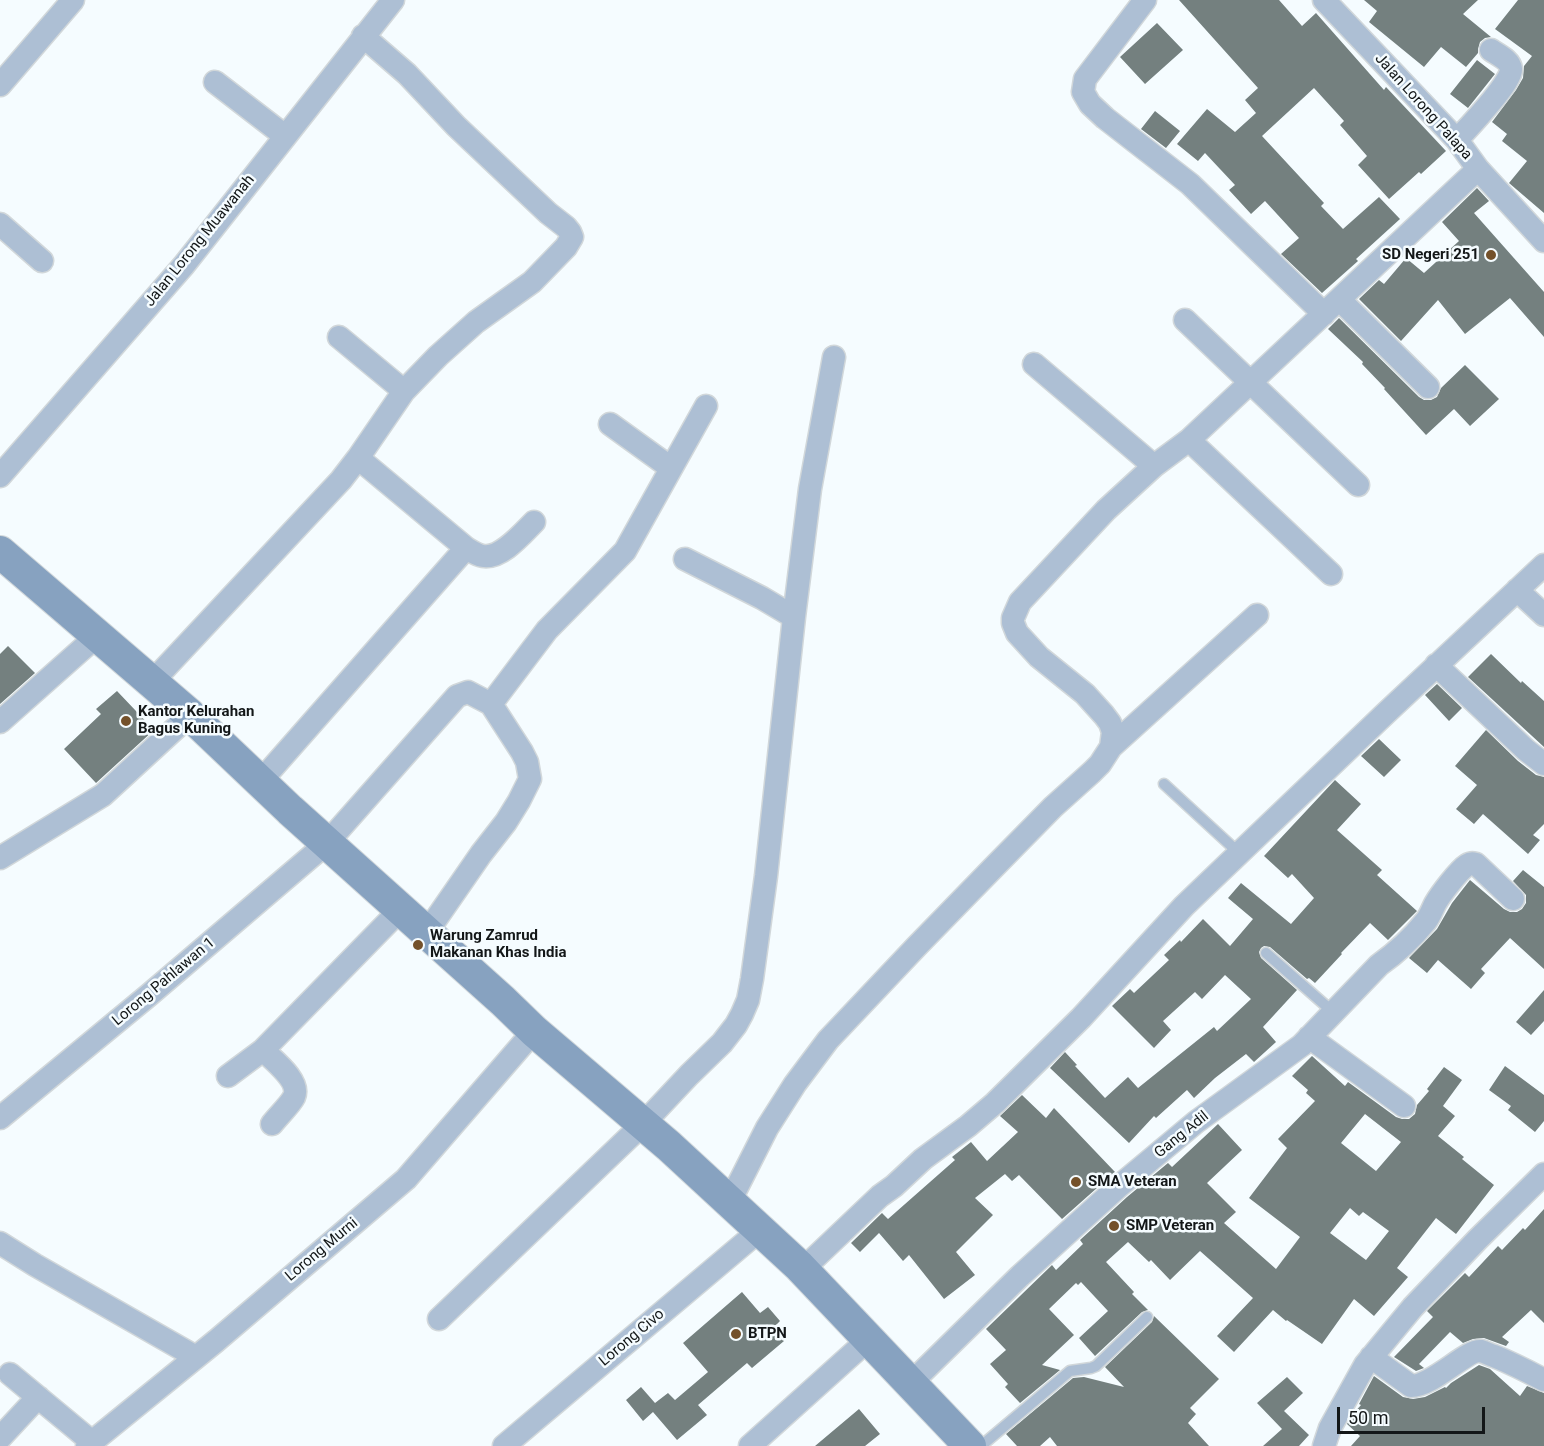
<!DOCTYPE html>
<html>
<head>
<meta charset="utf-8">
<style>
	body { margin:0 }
	#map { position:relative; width:1544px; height:1446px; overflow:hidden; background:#f5fcff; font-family:Roboto,sans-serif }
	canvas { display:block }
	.scale { position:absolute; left:1337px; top:1407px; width:148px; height:27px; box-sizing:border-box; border:3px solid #131718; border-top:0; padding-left:8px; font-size:18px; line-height:21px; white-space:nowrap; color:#131718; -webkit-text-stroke:4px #f5fcff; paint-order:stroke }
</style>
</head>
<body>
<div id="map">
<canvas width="1544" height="1446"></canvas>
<div class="scale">50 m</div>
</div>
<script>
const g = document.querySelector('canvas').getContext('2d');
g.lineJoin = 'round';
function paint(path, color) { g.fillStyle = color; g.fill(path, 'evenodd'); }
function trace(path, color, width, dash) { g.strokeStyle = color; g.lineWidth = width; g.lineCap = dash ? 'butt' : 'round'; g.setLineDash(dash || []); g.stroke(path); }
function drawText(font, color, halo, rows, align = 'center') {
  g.font = font + ' Roboto,sans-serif'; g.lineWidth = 5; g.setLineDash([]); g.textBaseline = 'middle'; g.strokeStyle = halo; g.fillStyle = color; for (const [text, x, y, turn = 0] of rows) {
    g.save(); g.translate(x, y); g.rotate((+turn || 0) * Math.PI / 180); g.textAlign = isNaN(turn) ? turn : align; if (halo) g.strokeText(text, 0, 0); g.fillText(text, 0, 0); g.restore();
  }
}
paint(new Path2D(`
	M 1179,0 L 1279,0 L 1302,26 L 1316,13 L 1384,90 L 1386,87 L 1446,151 L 1421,174 L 1419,172 L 1389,199 L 1358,165 L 1367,156 L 1340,125 L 1344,121 L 1314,88 L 1262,136 L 1324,203 L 1321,206 L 1343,229 L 1379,197 L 1400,219 L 1356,259 L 1358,261 L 1322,293 L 1281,254 L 1299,238 L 1265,201 L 1251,214 L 1229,190 L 1235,185 L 1205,153 L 1198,161 L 1177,144 L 1207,109 L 1235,132 L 1256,113 L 1245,100 L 1258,88 Z
	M 1364,0 L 1478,0 L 1463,14 L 1491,37 L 1485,38 L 1480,42 L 1478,49 L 1478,53 L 1466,67 L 1441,47 L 1424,67 L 1369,22 L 1377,11 Z
	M 1518,0 L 1544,0 L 1544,213 L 1509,183 L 1527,161 L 1502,141 L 1507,134 L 1492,122 L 1516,90 L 1523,78 L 1524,66 L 1532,56 L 1495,29 Z
	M 1157,23 L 1183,50 L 1145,84 L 1120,57 Z
	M 1477,60 L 1495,74 L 1468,108 L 1450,94 Z
	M 1155,111 L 1180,131 L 1166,148 L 1141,129 Z
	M 1477,188 L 1489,201 L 1474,213 L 1544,292 L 1544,337 L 1510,298 L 1465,334 L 1438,300 L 1401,341 L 1359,299 L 1379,280 L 1384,284 L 1406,258 L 1424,273 L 1459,241 L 1442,222 Z
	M 1339,318 L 1419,397 L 1424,400 L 1431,400 L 1437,397 L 1441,388 L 1465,365 L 1499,399 L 1470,426 L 1454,409 L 1426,435 L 1384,389 L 1385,388 L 1362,364 L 1363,362 L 1328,329 Z
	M 8,646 L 35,673 L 0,704 L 0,654 Z
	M 1491,654 L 1521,683 L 1522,681 L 1544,701 L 1544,747 L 1468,677 Z
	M 1437,684 L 1462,708 L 1449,721 L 1425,695 Z
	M 117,691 L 154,730 L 96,783 L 64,749 L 101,714 L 96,709 Z
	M 1486,730 L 1518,761 L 1536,775 L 1544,777 L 1544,824 L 1533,835 L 1540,840 L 1528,854 L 1483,814 L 1474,824 L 1456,809 L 1477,785 L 1455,766 Z
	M 1379,739 L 1401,760 L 1384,777 L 1361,756 Z
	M 1335,780 L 1361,804 L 1337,830 L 1382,870 L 1377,875 L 1417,911 L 1388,940 L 1370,923 L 1341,953 L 1342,954 L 1315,983 L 1309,978 L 1307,979 L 1270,947 L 1264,946 L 1261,948 L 1259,952 L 1261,958 L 1297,990 L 1263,1027 L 1276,1042 L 1254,1062 L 1246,1054 L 1215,1078 L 1194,1098 L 1187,1090 L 1156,1118 L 1154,1116 L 1129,1143 L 1050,1068 L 1065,1052 L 1077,1065 L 1075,1066 L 1105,1098 L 1128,1077 L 1138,1088 L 1214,1027 L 1217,1031 L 1251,999 L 1225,975 L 1202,999 L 1195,992 L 1163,1021 L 1171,1030 L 1154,1048 L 1112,1006 L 1130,989 L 1134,993 L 1169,960 L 1164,955 L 1180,940 L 1181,942 L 1203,919 L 1230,946 L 1253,919 L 1228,898 L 1241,883 L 1291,924 L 1314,898 L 1292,874 L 1288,878 L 1264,856 Z
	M 1523,870 L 1544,887 L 1544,969 L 1510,938 L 1481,969 L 1485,973 L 1471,989 L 1438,960 L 1427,973 L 1409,958 L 1437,929 L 1452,903 L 1470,880 L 1504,909 L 1510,912 L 1517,912 L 1522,909 L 1526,903 L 1526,895 L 1513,881 Z
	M 1544,990 L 1544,1021 L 1531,1035 L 1516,1022 Z
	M 1312,1056 L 1345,1086 L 1348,1082 L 1396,1117 L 1402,1119 L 1409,1119 L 1415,1114 L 1417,1105 L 1429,1091 L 1427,1089 L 1444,1067 L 1462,1080 L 1443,1106 L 1455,1116 L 1438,1136 L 1464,1157 L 1462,1159 L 1494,1185 L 1456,1234 L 1436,1218 L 1397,1268 L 1408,1277 L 1374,1316 L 1354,1299 L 1322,1344 L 1287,1320 L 1286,1321 L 1273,1310 L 1234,1352 L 1217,1336 L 1253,1298 L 1200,1251 L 1170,1280 L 1151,1260 L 1149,1262 L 1128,1242 L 1106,1262 L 1134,1292 L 1132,1294 L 1148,1310 L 1142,1312 L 1095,1356 L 1079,1338 L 1108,1311 L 1081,1282 L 1078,1285 L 1076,1283 L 1049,1309 L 1074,1335 L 1042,1365 L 1060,1370 L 1020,1403 L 1005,1387 L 1008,1384 L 990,1364 L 1006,1350 L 986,1329 L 1052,1265 L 1056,1270 L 1083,1244 L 1080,1240 L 1127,1197 L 1168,1163 L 1172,1167 L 1218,1124 L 1242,1150 L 1207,1183 L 1236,1212 L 1224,1223 L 1276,1269 L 1300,1237 L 1249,1198 L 1287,1148 L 1278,1139 L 1315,1101 L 1306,1093 L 1308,1090 L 1292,1076 ZM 1365,1114 L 1401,1142 L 1376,1171 L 1341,1143 ZM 1350,1208 L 1359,1216 L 1363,1212 L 1389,1231 L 1366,1260 L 1330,1233 Z
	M 1505,1066 L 1544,1095 L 1544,1121 L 1535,1132 L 1508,1110 L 1511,1106 L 1489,1090 Z
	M 1022,1095 L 1046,1118 L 1054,1108 L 1115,1172 L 1062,1219 L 1019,1175 L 1012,1181 L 1005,1174 L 975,1198 L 993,1215 L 956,1252 L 975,1275 L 944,1299 L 909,1255 L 903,1261 L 879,1233 L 860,1252 L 851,1243 L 882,1213 L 888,1219 L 955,1160 L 952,1157 L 971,1142 L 987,1161 L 1018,1132 L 1000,1116 Z
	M 1544,1209 L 1544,1323 L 1531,1310 L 1502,1337 L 1509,1342 L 1506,1346 L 1484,1338 L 1473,1339 L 1463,1343 L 1450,1332 L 1419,1364 L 1424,1368 L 1416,1371 L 1394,1357 L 1433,1317 L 1427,1311 L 1465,1273 L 1469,1277 L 1498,1246 L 1502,1250 L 1523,1228 L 1525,1230 Z
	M 742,1292 L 760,1313 L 768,1307 L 780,1321 L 773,1328 L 784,1341 L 752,1368 L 747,1363 L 698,1405 L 707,1415 L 677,1440 L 653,1412 L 643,1421 L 626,1400 L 641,1387 L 655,1403 L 668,1393 L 675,1400 L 708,1372 L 683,1343 Z
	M 1154,1316 L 1219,1379 L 1190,1408 L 1196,1414 L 1188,1423 L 1209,1446 L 1057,1446 L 1050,1437 L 1040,1446 L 1017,1446 L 1006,1434 L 1073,1378 L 1084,1377 L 1124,1387 L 1105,1367 L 1152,1322 Z
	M 1479,1365 L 1490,1369 L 1520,1396 L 1527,1386 L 1544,1393 L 1544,1446 L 1351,1446 L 1360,1436 L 1347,1424 L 1353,1414 L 1361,1405 L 1359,1404 L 1374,1376 L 1403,1397 L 1413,1399 L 1425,1397 L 1445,1387 L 1446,1388 L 1451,1383 Z
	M 1287,1377 L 1303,1393 L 1284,1411 L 1309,1435 L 1299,1446 L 1263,1446 L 1282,1429 L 1257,1403 Z
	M 859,1409 L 880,1434 L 865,1446 L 815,1446 Z`), '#74807f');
const service = new Path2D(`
	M 1164,784 L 1239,853
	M 1266,953 L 1333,1012
	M 981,1446 L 1070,1371 L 1091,1368 L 1096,1366 L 1147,1317`);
const minor = new Path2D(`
	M 1145,0 L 1085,79 L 1083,92 L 1090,104 L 1105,118 L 1190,184 L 1324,314
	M 1324,0 L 1457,140 L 1478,169 L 1544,241
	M 215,82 L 285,136
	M 0,85 L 73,0
	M 1457,140 C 1467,129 1513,81 1511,69 C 1510,60 1498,55 1491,50
	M 0,224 L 42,261
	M 1340,300 L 1428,387
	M 1185,320 L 1358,485
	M 339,337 L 404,391
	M 1034,364 L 1154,466
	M 610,424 L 671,468
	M 1189,440 L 1331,574
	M 358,458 L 404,391 L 438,356 L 476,322 L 532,282 L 566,247 L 572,237 L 570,232 L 566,227 L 548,213 L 456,126 L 407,74 L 363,36
	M 0,476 L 184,265 L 393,0
	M 685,559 L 762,598 L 794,617
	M 1517,590 L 1544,615
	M 1436,665 L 1526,750 L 1544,764
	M 152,682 L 341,480 L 358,458 L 466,548 C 471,551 477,555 483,556 C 501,559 522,534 534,522
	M 0,722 L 98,635
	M 1111,747 L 1257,615
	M 260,782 L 466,548
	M 0,858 L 103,795 L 190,715
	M 427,932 L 481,854 L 506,822 L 519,801 L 530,779 L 527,762 L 522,752 L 491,704
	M 1309,1037 L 1404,1106
	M 263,1050 C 273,1060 301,1081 294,1097 C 290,1105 278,1116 272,1124
	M 228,1076 L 263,1050 L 401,909
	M 0,1118 L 149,995 L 327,843 L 457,696 L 468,692 L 491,704 L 547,630 L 625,551 L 706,406
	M 730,1201 L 767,1128 L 795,1084 L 828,1040 L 916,947 L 993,868 L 1053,807 L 1092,772 L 1100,764 L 1111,747 L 1113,732 L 1110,723 L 1104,715 L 1085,694 L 1039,657 L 1017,633 L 1013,623 L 1013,618 L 1020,602 L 1106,510 L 1154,466 L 1189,440 L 1478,169
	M 0,1243 L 35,1265 L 196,1357
	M 802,1270 L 880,1196 L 894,1186 L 923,1159 L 968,1126 L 995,1103 L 1081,1018 L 1184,906 L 1386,713 L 1544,565
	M 439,1319 L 643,1124 L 689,1075 L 722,1043 L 736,1025 L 742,1014 L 748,1000 L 752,979 L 766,876 L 794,617 L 810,489 L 834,357
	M 1371,1357 L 1411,1386 C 1433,1386 1467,1349 1481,1351 C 1485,1352 1490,1355 1494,1356 C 1511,1363 1527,1371 1544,1380
	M 10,1374 L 92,1442
	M 911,1383 L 1020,1276 L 1118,1187 L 1196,1122 L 1302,1045 L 1379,965 C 1396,953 1413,937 1426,921 C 1430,916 1432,910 1435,904 C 1440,895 1459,870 1467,865 C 1472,862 1472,863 1476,864 L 1513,899
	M 0,1438 L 38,1397
	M 87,1446 L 216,1341 L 406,1179 L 534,1031
	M 504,1446 L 760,1230
	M 750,1446 L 869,1339
	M 1324,1446 L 1330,1428 L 1365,1365 L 1413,1307 L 1478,1239 L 1544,1174`);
const secondary = new Path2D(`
	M 0,552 L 190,715 L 290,810 L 503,1001 L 534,1031 L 669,1146 L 799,1266 L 970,1446`);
trace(service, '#d1d7da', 13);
trace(minor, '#d1d7da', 25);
trace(secondary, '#d1d7da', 34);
trace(service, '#adbfd4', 10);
trace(minor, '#adbfd4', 22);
trace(secondary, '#87a2c0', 32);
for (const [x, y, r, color] of [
	[1491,255,6,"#74512a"],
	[126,721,6,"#74512a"],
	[418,945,6,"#74512a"],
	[1076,1182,6,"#74512a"],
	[1114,1226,6,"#74512a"],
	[736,1334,6,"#74512a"]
]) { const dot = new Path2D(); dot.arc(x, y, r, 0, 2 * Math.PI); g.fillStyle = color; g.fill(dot); trace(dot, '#f5fcff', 2); }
drawText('15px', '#131718', '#f5fcff', [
	["Jalan Lorong Palapa",1423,107,48],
	["Jalan Lorong Muawanah",200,241,-51],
	["Lorong Pahlawan 1",164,982,-40],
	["Gang Adil",1182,1135,-39],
	["Lorong Murni",322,1250,-40],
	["Lorong Civo",632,1338,-40]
]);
drawText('bold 15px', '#131718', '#f5fcff', [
	["SD Negeri 251",1479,255,"right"],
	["Kantor Kelurahan",138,712],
	["Bagus Kuning",138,729],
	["Warung Zamrud",430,936],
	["Makanan Khas India",430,953],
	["SMA Veteran",1088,1182],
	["SMP Veteran",1126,1226],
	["BTPN",748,1334]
], 'left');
</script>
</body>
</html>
